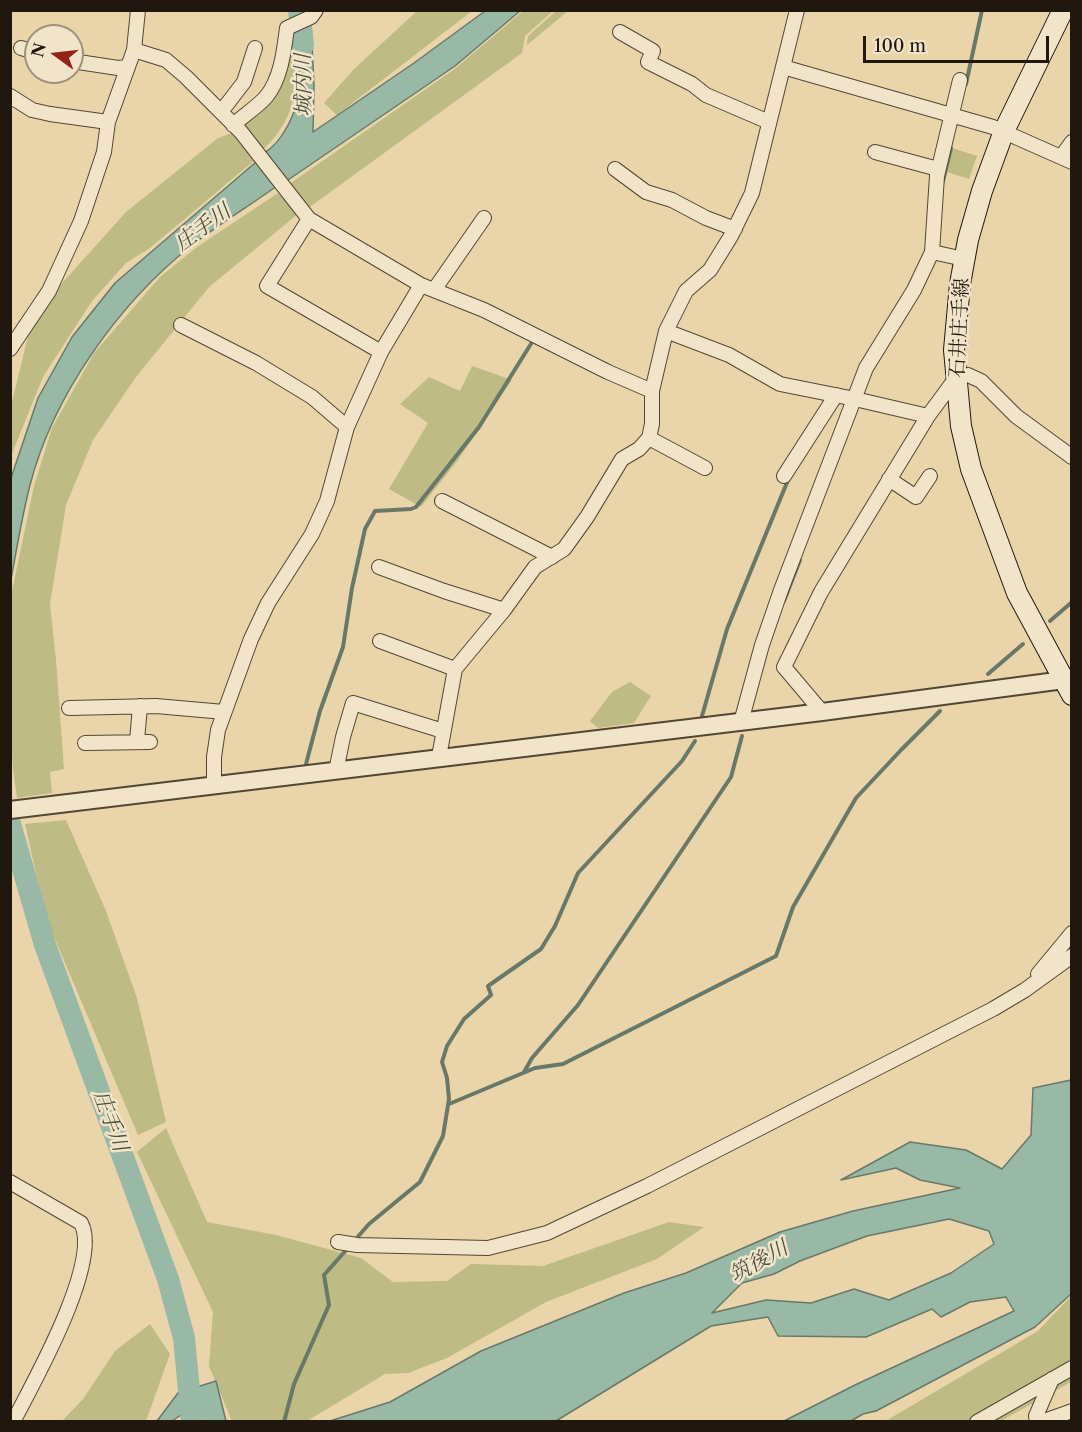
<!DOCTYPE html>
<html>
<head>
<meta charset="utf-8">
<style>
	body { margin:0 }
	#map { position:relative; width:1082px; height:1432px; overflow:hidden; background:#ead5ab; font-family:"Libre Caslon Text",serif }
	canvas { display:block }
	.frame { position:absolute; inset:0; border:12px solid #20180e; pointer-events:none }
	.north { position:absolute; left:24px; top:24px; width:60px; height:60px; box-sizing:border-box; background:#f1e4c8; border:2px solid #9d927e; border-radius:50%; rotate:285deg; font-size:16px; font-weight:700; line-height:24px; text-align:center; color:#20180e }
	.north::after { content:''; display:block; margin:auto; width:21px; height:27px; background:#8f2418; clip-path:polygon(50% 0,100% 100%,50% 72%,0 100%) }
	.scale { position:absolute; left:863px; top:36px; width:186px; height:27px; box-sizing:border-box; border:3px solid #20180e; border-top:0; padding-left:8px; font-size:18px; line-height:21px; white-space:nowrap; color:#20180e; -webkit-text-stroke:4px #f1e4c8; paint-order:stroke }
</style>
</head>
<body>
<div id="map">
<canvas width="1082" height="1432"></canvas>
<div class="frame"></div>
<div class="north">N</div>
<div class="scale">100 m</div>
</div>
<script>
const g = document.querySelector('canvas').getContext('2d');
g.lineJoin = 'round';
function paint(path, color) { g.fillStyle = color; g.fill(path, 'evenodd'); }
function trace(path, color, width, dash) { g.strokeStyle = color; g.lineWidth = width; g.lineCap = dash ? 'butt' : 'round'; g.setLineDash(dash || []); g.stroke(path); }
function drawText(font, color, halo, rows, align = 'center') {
  g.font = font + ' "Libre Caslon Text","Noto Serif JP",serif'; g.lineWidth = 5; g.setLineDash([]); g.textBaseline = 'middle'; g.strokeStyle = halo; g.fillStyle = color; for (const [text, x, y, turn = 0] of rows) {
    g.save(); g.translate(x, y); g.rotate((+turn || 0) * Math.PI / 180); g.textAlign = isNaN(turn) ? turn : align; if (halo) g.strokeText(text, 0, 0); g.fillText(text, 0, 0); g.restore();
  }
}
paint(new Path2D(`
	M 417,11 L 472,11 L 337,115 L 324,103 L 354,69 Z
	M 523,11 L 553,11 L 525,36 L 522,53 L 307,209 L 288,185 L 456,68 Z
	M 556,11 L 568,11 L 527,45 L 528,36 Z
	M 294,31 C 297,82 302,113 261,152 L 240,125 L 266,101 Z
	M 232,133 L 255,160 L 150,248 L 126,263 L 92,301 L 43,377 L 11,456 L 11,406 L 31,324 L 55,291 L 126,212 L 218,138 Z
	M 952,148 L 977,156 L 969,179 L 947,172 Z
	M 278,193 L 298,214 L 209,287 L 136,377 L 93,440 L 66,505 L 50,604 L 56,660 L 64,769 L 50,772 L 52,793 L 17,798 L 13,769 L 10,725 L 12,591 L 34,486 L 52,428 L 94,353 L 160,277 L 197,247 Z
	M 472,366 L 512,380 L 458,460 L 421,507 L 389,489 L 428,423 L 400,404 L 429,377 L 460,391 Z
	M 630,682 L 651,696 L 634,723 L 598,728 L 590,721 L 612,692 Z
	M 66,820 L 106,911 L 137,998 L 166,1122 L 138,1135 L 46,918 L 25,824 Z
	M 166,1128 L 207,1222 L 276,1235 L 361,1258 L 393,1282 L 447,1281 L 471,1264 L 543,1266 L 669,1222 L 704,1227 L 657,1259 L 546,1302 L 447,1358 L 408,1373 L 385,1374 L 307,1421 L 232,1421 L 209,1366 L 213,1312 L 137,1152 Z
	M 1071,1296 L 1071,1382 L 1001,1421 L 884,1422 L 1038,1331 Z
	M 150,1324 L 170,1354 L 146,1421 L 62,1421 L 83,1399 L 115,1351 Z`), '#bebb84');
const water = new Path2D(`
	M 485,11 L 520,11 L 455,66 L 285,182 L 264,153 C 283,142 298,110 299,89 C 301,69 297,48 295,28 L 311,23 L 314,86 L 313,132 L 414,63 Z
	M 256,162 L 277,186 C 249,206 218,225 191,246 C 118,304 53,396 30,485 C 22,516 17,548 11,579 L 11,478 L 38,398 L 72,337 L 115,283 Z
	M 1071,1080 L 1071,1294 L 1035,1327 L 876,1411 L 863,1414 L 851,1421 L 784,1421 L 855,1385 L 1014,1311 L 1006,1297 L 970,1302 L 941,1317 L 932,1309 L 866,1337 L 778,1336 L 768,1317 L 711,1326 L 556,1421 L 330,1421 L 390,1402 L 481,1351 L 624,1293 L 686,1273 L 780,1232 L 853,1211 L 960,1188 L 920,1180 L 896,1168 L 841,1180 L 910,1142 L 966,1150 L 1002,1169 L 1031,1135 L 1033,1088 ZM 949,1219 L 989,1231 L 994,1244 L 951,1273 L 889,1300 L 854,1289 L 811,1303 L 766,1300 L 712,1313 L 742,1283 L 774,1274 L 800,1261 L 867,1236 Z
	M 216,1381 L 226,1421 L 187,1421 L 184,1413 L 172,1421 L 157,1421 L 178,1393 Z`);
paint(water, '#98b9a6');
trace(water, '#687969', 1.5);
trace(new Path2D(`
	M 966,84 L 982,10
	M 943,181 L 951,148
	M 784,601 L 800,560
	M 1050,621 L 1072,602
	M 988,674 L 1023,644
	M 702,716 L 727,629 L 788,480
	M 306,764 L 320,711 L 343,647 L 352,588 L 365,529 L 375,511 L 411,509 L 416,507 L 479,427 L 534,339
	M 524,1072 L 532,1058 L 578,1005 L 731,777 L 742,736
	M 449,1104 L 535,1068 L 563,1064 L 776,956 L 793,907 L 856,798 L 901,750 L 940,711
	M 355,1240 L 369,1224 L 420,1182 L 443,1136 L 449,1099 L 447,1078 L 442,1062 L 447,1046 L 464,1019 L 491,995 L 488,986 L 541,949 L 555,926 L 578,873 L 682,761 L 695,741
	M 284,1422 L 294,1384 L 329,1305 L 324,1275 L 348,1248`), '#687969', 4);
trace(new Path2D(`
	M 299,10 L 303,45
	M 10,824 L 45,945 L 168,1279 L 184,1338 L 192,1422`), '#98b9a6', 22);
const minor = new Path2D(`
	M 620,32 L 653,51 L 648,62 L 692,84 L 706,95 L 769,122
	M 21,48 L 36,52
	M 134,50 L 166,60 L 186,77 L 241,132 L 309,219 L 421,285 L 484,310 L 608,372 L 652,391
	M 72,61 L 118,68 L 128,67
	M 783,67 L 993,127 L 1072,162
	M 960,80 L 937,176 L 932,252 L 964,259
	M 10,96 L 32,110 L 50,114 L 108,122
	M 221,112 L 244,82 L 255,48
	M 233,125 C 243,116 257,107 266,97 C 281,79 284,51 287,28 L 311,17 L 316,10
	M 875,152 L 938,169
	M 1061,157 L 1072,142
	M 615,169 L 646,192 L 672,200 L 706,218 L 735,229
	M 309,219 L 267,286 L 381,352
	M 434,290 L 484,218
	M 181,325 L 256,363 L 312,397 L 347,427
	M 666,331 L 729,355 L 780,384 L 855,399 L 928,416
	M 10,349 L 49,291 L 81,221 L 104,152 L 108,122 L 134,50 L 138,10
	M 649,438 L 705,468
	M 784,476 L 836,395
	M 889,479 L 916,497 L 930,476
	M 442,501 L 552,557
	M 379,567 L 444,591 L 504,610
	M 380,641 L 455,669
	M 69,708 L 156,706 L 224,712
	M 822,712 L 784,667 L 821,592 L 928,416 L 956,378 L 968,375 L 981,381 L 1016,416 L 1072,457
	M 741,722 L 762,645 L 781,590 L 866,368 L 914,290 L 932,252
	M 137,741 L 140,706
	M 85,743 L 150,742
	M 439,757 L 455,669 L 504,610 L 535,567 L 564,549 L 587,517 L 622,459 L 639,449 L 649,438 L 652,424 L 652,391 L 666,331 L 686,291 L 710,270 L 731,236 L 752,193 L 797,10
	M 336,771 L 343,737 L 353,703 L 443,731
	M 214,786 L 214,757 L 218,730 L 251,639 L 268,603 L 312,534 L 327,501 L 347,427 L 381,352 L 421,285
	M 1038,974 L 1072,933
	M 10,1182 L 81,1223 C 102,1262 33,1383 13,1422
	M 338,1242 L 357,1245 L 488,1248 L 547,1233 L 647,1186 L 993,1009 L 1025,990 L 1072,956
	M 977,1422 L 1072,1368
	M 1037,1422 L 1036,1416 L 1052,1379
	M 1041,1422 L 1072,1411`);
const tertiary = new Path2D(`
	M 10,810 L 822,712 L 1064,680 L 1072,677`);
const secondary = new Path2D(`
	M 1063,10 L 1004,131 L 982,191 L 968,240 L 960,284 L 954,350 L 961,426 L 971,469 L 1017,593 L 1072,695`);
trace(minor, '#524735', 16);
trace(tertiary, '#524735', 20);
trace(secondary, '#20180e', 22);
trace(minor, '#f1e4c8', 14);
trace(tertiary, '#f1e4c8', 16);
trace(secondary, '#f1e4c8', 20);
drawText('20px', '#20180e', '#f1e4c8', [
	["石井庄手線",960,328,-87]
]);
drawText('italic 21px', '#4a5043', '#f1e4c8', [
	["城内川",304,85,-91],
	["庄手川",203,228,-36],
	["庄手川",110,1121,70],
	["筑後川",759,1262,-29]
]);
</script>
</body>
</html>
